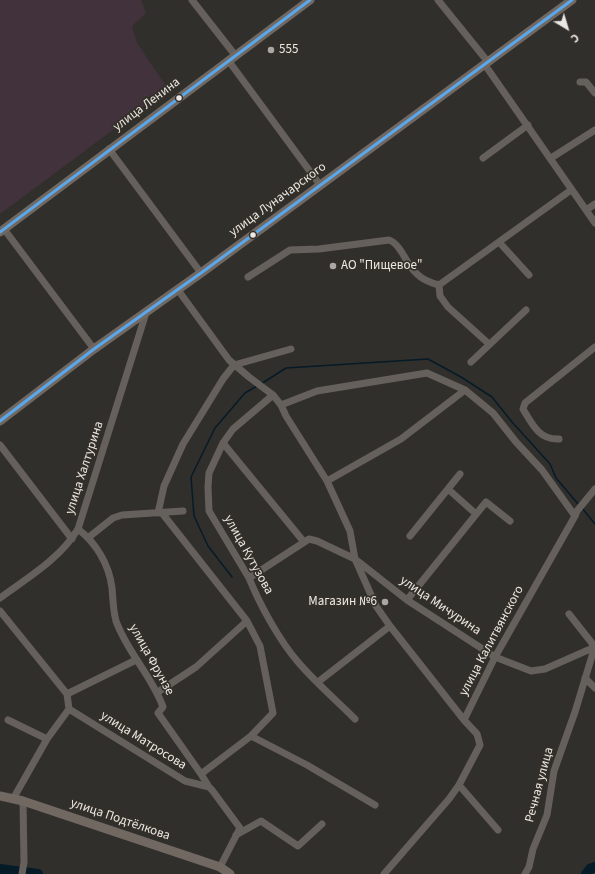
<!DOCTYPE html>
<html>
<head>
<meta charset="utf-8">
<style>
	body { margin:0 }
	#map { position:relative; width:595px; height:874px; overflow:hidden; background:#312f2c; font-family:"Source Sans 3",sans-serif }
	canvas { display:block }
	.north { position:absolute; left:547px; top:8px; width:40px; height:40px; -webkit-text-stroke:3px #343029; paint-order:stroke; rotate:142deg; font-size:11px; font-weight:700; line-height:16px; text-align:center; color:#ebe8e4 }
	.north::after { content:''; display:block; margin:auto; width:14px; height:18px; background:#ebe8e4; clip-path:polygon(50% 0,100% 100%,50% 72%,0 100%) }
</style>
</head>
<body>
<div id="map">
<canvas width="595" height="874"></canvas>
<div class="north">С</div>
</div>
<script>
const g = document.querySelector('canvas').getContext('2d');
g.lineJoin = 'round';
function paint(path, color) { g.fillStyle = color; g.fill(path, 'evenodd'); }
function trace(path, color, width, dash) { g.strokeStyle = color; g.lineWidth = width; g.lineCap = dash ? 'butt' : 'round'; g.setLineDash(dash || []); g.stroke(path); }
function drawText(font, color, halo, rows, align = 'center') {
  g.font = font + ' "Source Sans 3",sans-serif'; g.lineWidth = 3.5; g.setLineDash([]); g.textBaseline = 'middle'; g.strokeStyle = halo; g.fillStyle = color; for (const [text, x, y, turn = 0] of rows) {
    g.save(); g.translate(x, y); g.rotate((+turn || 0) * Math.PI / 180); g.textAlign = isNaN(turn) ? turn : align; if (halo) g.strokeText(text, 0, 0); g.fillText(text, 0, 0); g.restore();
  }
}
paint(new Path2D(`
	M 0,0 L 141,0 L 146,13 L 132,26 L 137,43 L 168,89 L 0,214 Z`), '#41323c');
trace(new Path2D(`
	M 261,384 L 286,368 L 428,359 L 461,377 L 492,397 L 512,422 L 550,464 L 556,478 L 579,505
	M 582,508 L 595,524
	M 232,577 L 208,546 L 194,516 L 191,477 L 215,428 L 245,393 L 257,386`), '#051b28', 1.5);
trace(new Path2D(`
	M 0,869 L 38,874
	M 586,874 L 590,869 L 595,867`), '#051b28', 10);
trace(new Path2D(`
	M 192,0 L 235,55
	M 438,0 L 488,62
	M 228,60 L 320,185
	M 485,65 L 595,223
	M 580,82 L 586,82 L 595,93
	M 109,149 L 201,273
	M 483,158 L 528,125
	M 551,158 L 595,130
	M 586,210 L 595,204
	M 4,229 L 94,349
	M 499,242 L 529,275
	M 248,277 L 290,250 L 319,249 L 389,240 C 401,244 407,266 417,274 C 423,280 431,283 439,285
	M 439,285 L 571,190
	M 439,285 L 440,296 L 448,307 L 489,344
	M 178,290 L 229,360 L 249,377 L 273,395 L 281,405 L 286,416 L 327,481 L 350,531 L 355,559 L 407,600 L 495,657 L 531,671 L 545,669 L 595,647 L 569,614
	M 471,362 L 526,310
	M 273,395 L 233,429 L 223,443 L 209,473 L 208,487 L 209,511 L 249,578 C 260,605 279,640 298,662 C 315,682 336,700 355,719
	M 281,405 L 317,391 L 427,373 L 465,390 L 493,413 L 516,442 L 542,470 L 575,516
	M 559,439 C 539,440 532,424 523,409 L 525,403 L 595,347
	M 223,443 L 304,542
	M 0,445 L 72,539
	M 327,481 L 401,439 L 465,390
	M 448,489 L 476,514
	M 158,513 L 164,486 L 183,444 L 223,379 L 234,365 L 291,349
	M 162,513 L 247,621 L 260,646 L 273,713 L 251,736 L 201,774 L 209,787
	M 78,529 C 96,543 109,564 112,588 C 113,599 113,610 116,621 C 127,652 152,676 163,707 L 158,713 L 201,774
	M 410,536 L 460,474
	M 89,537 L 113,518 L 122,515 L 183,511
	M 249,578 L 309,539 L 317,541 L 355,559 L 376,606 L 390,626 L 464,720
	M 0,598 C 27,578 60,559 78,529 L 146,313
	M 407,600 L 486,502 L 510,521
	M 0,611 L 67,694 L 69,709 L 47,739 L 13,799
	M 585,678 L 595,688
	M 318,682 L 390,626
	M 158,692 L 196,667 L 247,621
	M 67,694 L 136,660
	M 69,709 L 185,781 L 209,787 L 212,790 L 240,828 L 220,867
	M 8,720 L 47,739
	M 251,736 L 307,765 L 375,805
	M 459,785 L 498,830
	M 236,835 L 261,821 L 298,846 L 322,824
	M 22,874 L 24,862 L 23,801
	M 384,874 L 449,799 L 459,785 L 480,745 L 477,734 L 464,720 L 495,657 L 575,516 L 577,511 L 595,489
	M 525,874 L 529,867 L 533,849 L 547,815 L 554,771 L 575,712 L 595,646`), '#66605c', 7);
trace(new Path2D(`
	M 0,232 L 310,0
	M 0,421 L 94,349 L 201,273 L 572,0
	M 0,796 L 23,801 L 220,867 L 230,874`), '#716862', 9);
trace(new Path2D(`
	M 0,232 L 310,0
	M 0,421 L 94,349 L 201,273 L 572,0`), '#5aa8eb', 3);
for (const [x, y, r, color] of [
	[271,50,4,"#aaa7a4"],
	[179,98,3.5,"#ebe8e4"],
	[253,235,3.5,"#ebe8e4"],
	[333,266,4,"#aaa7a4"],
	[385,602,4,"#aaa7a4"]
]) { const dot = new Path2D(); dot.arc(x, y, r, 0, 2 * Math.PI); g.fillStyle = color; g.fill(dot); trace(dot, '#343029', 1.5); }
drawText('13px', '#ebe8e4', '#343029', [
	["555",279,50],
	["АО \"Пищевое\"",341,266],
	["Магазин №6",377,602,"right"]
], 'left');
drawText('13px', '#ebe8e4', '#343029', [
	["улица Ленина",147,105,-37],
	["улица Луначарского",278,200,-36],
	["улица Халтурина",85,468,-72],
	["улица Кутузова",248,555,61],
	["улица Мичурина",440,606,34],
	["улица Калитвянского",492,641,-62],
	["улица Фрунзе",151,660,61],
	["улица Матросова",143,741,32],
	["Речная улица",540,785,-75],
	["улица Подтёлкова",120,820,19]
]);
</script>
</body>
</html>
